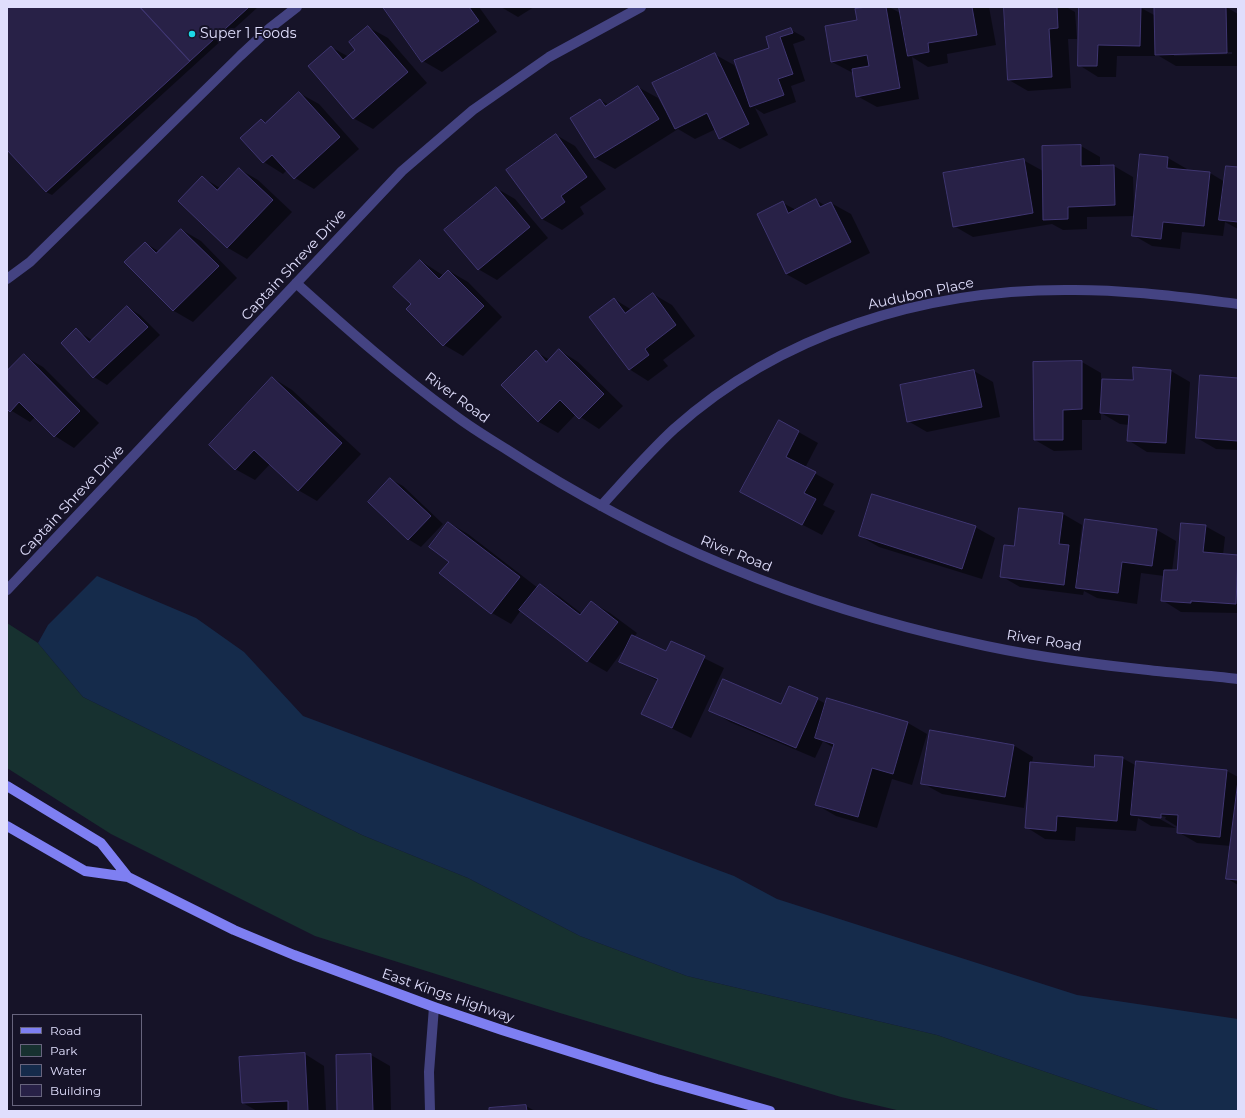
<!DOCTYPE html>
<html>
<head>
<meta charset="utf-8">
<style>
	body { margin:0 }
	#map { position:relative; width:1245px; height:1118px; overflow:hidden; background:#161328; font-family:Montserrat,sans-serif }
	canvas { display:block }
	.frame { position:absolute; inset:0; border:8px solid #e0defc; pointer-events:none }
	.legend { position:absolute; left:12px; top:1014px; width:130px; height:92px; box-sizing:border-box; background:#161328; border:1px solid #67647d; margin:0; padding:5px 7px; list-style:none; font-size:12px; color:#e0defc }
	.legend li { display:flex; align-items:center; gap:8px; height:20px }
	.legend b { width:20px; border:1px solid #67647d }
</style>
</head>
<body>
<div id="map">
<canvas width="1245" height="1118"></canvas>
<div class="frame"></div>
<ul class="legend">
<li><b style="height:5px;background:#7e7ff2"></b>Road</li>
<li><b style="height:11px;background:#173130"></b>Park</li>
<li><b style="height:11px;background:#152b4b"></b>Water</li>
<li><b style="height:11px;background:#282147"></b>Building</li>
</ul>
</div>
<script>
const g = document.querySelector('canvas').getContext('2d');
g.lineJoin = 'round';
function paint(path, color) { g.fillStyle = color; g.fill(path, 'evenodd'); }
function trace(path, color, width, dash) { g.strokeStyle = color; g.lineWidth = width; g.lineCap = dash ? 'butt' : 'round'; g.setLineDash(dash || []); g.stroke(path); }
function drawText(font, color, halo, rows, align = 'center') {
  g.font = font + ' Montserrat,sans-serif'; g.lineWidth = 4; g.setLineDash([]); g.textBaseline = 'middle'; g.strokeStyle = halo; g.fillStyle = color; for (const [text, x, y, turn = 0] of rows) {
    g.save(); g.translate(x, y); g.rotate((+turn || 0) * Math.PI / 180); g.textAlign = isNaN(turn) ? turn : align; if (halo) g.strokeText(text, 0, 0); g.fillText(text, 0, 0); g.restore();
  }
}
paint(new Path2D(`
	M 7,623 L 38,643 L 83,697 L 362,835 L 468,878 L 580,936 L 687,976 L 937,1035 L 1161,1111 L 901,1111 L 841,1097 L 560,1013 L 315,936 L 111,834 L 7,768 Z`), '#173130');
paint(new Path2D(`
	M 97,576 L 196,618 L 244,652 L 303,716 L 734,876 L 777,899 L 1077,995 L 1238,1019 L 1238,1111 L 1161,1111 L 937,1035 L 687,976 L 580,936 L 468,878 L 362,835 L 83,697 L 38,643 L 48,625 Z`), '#152b4b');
paint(new Path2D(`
	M 7,7 L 258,7 L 52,195 L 46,192 L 7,148 Z
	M 384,7 L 479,7 L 497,32 L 442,72 L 423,61 Z
	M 501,7 L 534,7 L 518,17 Z
	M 873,7 L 889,7 L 902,14 L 906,7 L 989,7 L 996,45 L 947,54 L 948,63 L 928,67 L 912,57 L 919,99 L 877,107 L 857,96 L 853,73 L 832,62 L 826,27 L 858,21 Z
	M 1005,7 L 1066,7 L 1075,12 L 1077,39 L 1068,39 L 1071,88 L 1028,91 L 1009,80 Z
	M 1080,7 L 1141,8 L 1156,16 L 1156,9 L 1226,7 L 1238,14 L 1238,66 L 1176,66 L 1159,56 L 1117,56 L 1116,77 L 1098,77 L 1079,65 ZM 1232,52 L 1232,54 L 1174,56 L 1174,54 Z
	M 368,27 L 388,38 L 427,83 L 373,129 L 353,118 L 331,47 L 349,57 L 357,50 Z
	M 791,30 L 804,37 L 805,40 L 793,44 L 805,81 L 791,86 L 796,102 L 764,114 L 755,108 L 768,135 L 740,149 L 720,138 L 716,129 L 695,139 L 678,129 L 615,169 L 595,158 L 600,100 L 609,105 L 638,87 L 658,98 L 665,110 L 714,54 L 734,65 L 740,78 L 771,48 L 767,38 Z
	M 299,93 L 319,104 L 359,149 L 314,189 L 295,178 L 287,170 L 283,174 L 264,162 L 261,120 L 267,123 Z
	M 556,135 L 575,146 L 606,189 L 580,207 L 584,214 L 562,230 L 542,219 Z
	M 1081,146 L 1100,157 L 1100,166 L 1114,166 L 1133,177 L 1134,210 L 1168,158 L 1187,169 L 1187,171 L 1210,173 L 1225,182 L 1238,168 L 1238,229 L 1225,222 L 1223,236 L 1182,232 L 1180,249 L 1152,246 L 1133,235 L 1135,216 L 1087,217 L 1087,229 L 1063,230 L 1052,224 L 973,237 L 954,226 L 1023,160 L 1043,171 Z
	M 239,169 L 258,180 L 292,212 L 247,259 L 228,248 L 179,201 L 202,177 L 220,188 Z
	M 496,188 L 515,199 L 548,238 L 497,280 L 478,269 Z
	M 816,200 L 826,206 L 831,203 L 851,214 L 870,253 L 806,285 L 786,274 L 783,203 L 796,210 Z
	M 182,230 L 201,241 L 237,278 L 193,322 L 174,311 L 126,262 L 145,243 L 160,252 Z
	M 421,261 L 444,276 L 449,271 L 468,282 L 502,317 L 463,356 L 444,345 L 408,309 L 412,304 Z
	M 653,294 L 672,305 L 695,336 L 663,360 L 668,366 L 648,381 L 629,369 L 614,299 L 632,310 Z
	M 127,307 L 140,315 L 160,335 L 107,385 L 94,377 L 62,343 L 76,330 L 92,340 Z
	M 559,350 L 578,362 L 623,406 L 599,429 L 576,414 L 558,433 L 539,422 L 502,385 L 536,352 L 550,360 Z
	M 24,356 L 43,367 L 99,423 L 74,448 L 55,436 L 35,417 L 30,422 L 7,408 L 7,373 Z
	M 1082,362 L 1101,373 L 1101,385 L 1133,382 L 1171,371 L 1190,382 L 1185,454 L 1147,452 L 1128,440 L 1129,425 L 1120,424 L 1101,413 L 1101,420 L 1082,420 L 1082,450 L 1054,451 L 1035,440 Z
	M 974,371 L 993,382 L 1000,417 L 927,432 L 908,421 Z
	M 273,378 L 292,390 L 361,454 L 317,501 L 298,490 L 270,464 L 255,480 L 235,469 Z
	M 1238,379 L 1238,450 L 1216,449 L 1197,438 Z
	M 779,421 L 818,443 L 805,468 L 834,484 L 823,505 L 835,511 L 822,535 L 761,503 Z
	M 390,479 L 403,486 L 443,524 L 421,547 L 408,539 Z
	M 1020,509 L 1063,514 L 1082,525 L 1079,552 L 1082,554 L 1157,530 L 1176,541 L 1172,571 L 1178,572 L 1205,526 L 1225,537 L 1223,555 L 1238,556 L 1238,613 L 1181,612 L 1162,600 L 1164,576 L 1141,573 L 1137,604 L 1097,598 L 1084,591 L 1083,595 L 1020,587 L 1001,576 L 1015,547 Z
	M 449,523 L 468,534 L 538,588 L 540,585 L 559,596 L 582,614 L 591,602 L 610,613 L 637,633 L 634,637 L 667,652 L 671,642 L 724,668 L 691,738 L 643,714 L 658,681 L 621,661 L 627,645 L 607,672 L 588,661 L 521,610 L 511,624 L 492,613 L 450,562 Z
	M 975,527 L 995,538 L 982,579 L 879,547 L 860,536 Z
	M 817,699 L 826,704 L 828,699 L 908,723 L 927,734 L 912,785 L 892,779 L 877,828 L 836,816 L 817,805 L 834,748 L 823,741 L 815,758 L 730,722 L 710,710 L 782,705 Z
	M 1013,745 L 1033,757 L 1032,763 L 1095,768 L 1122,758 L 1137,766 L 1227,771 L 1238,777 L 1238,885 L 1228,879 L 1231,846 L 1197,843 L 1178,832 L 1178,827 L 1165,819 L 1166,817 L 1157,815 L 1151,816 L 1151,818 L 1160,819 L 1176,828 L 1151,826 L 1138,818 L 1136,831 L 1076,827 L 1075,841 L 1045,839 L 1026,827 L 1030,784 L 1028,784 L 1024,808 L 942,794 L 922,783 Z
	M 305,1054 L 324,1066 L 326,1111 L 257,1111 L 243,1103 Z
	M 371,1055 L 390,1066 L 391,1111 L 338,1111 Z
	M 526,1106 L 535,1111 L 490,1111 Z`), '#0007');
const building = new Path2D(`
	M 7,7 L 140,7 L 190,61 L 46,192 L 7,150 Z
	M 140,7 L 249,7 L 190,61 Z
	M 383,7 L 469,7 L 479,21 L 422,62 Z
	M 867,7 L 886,7 L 900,88 L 856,97 L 852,69 L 869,66 L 867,55 L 831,62 L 825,26 L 857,20 L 855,9 Z
	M 899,7 L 972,7 L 977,35 L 928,43 L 929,52 L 908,56 Z
	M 1004,7 L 1057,7 L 1058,28 L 1049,29 L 1052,77 L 1008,80 Z
	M 1079,7 L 1141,7 L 1140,46 L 1098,45 L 1097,66 L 1078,66 Z
	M 1226,7 L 1227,53 L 1155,55 L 1154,8 Z
	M 368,26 L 408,72 L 353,119 L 308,66 L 331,46 L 343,60 L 355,50 L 349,42 Z
	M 791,28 L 793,33 L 780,37 L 793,74 L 778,79 L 784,95 L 750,107 L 734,60 L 769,48 L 766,37 Z
	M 715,53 L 749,124 L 719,139 L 707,113 L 675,129 L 652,83 Z
	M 638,86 L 659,119 L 595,158 L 570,118 L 600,99 L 605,106 Z
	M 299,92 L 340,137 L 294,179 L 272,155 L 263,163 L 240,138 L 261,119 L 265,123 Z
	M 556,134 L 587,177 L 561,196 L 565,202 L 542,219 L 506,170 Z
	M 1081,145 L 1081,166 L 1114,165 L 1115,205 L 1068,207 L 1068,219 L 1043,220 L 1042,146 Z
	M 1140,154 L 1168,157 L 1167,168 L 1210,172 L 1204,226 L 1163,222 L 1161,239 L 1132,236 Z
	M 1024,159 L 1033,213 L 953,227 L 943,173 Z
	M 1226,166 L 1238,167 L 1238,222 L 1219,220 Z
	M 239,168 L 273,200 L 227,248 L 178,201 L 202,176 L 217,190 Z
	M 496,187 L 530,227 L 478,270 L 444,230 Z
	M 816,199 L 820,207 L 831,202 L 851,242 L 786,274 L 757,214 L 783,201 L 788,213 Z
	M 181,229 L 219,266 L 173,311 L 124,262 L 145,242 L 156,253 Z
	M 420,260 L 439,279 L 448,270 L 484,306 L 443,346 L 406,309 L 411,304 L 393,287 Z
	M 653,293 L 676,325 L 645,349 L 649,355 L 629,370 L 589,317 L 614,298 L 625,313 Z
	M 127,306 L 148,327 L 93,378 L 61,343 L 76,328 L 89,342 Z
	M 559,349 L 604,394 L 579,419 L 560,400 L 538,422 L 501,385 L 536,350 L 546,362 Z
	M 24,354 L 80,411 L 54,437 L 19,402 L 10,412 L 7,409 L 7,371 Z
	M 1082,361 L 1082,409 L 1063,410 L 1063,440 L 1034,440 L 1033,362 Z
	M 1133,367 L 1171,370 L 1166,443 L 1127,441 L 1129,415 L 1100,413 L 1102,379 L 1133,380 Z
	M 974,370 L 982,407 L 907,422 L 900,385 Z
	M 1200,375 L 1238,378 L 1238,441 L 1196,438 Z
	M 272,377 L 342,443 L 298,491 L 254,450 L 235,470 L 209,445 Z
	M 779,420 L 799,431 L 786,457 L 816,472 L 804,493 L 816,499 L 802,525 L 740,492 Z
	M 390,478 L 431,516 L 408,540 L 368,502 Z
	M 872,494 L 976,526 L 962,569 L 859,536 Z
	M 1019,508 L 1063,513 L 1059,544 L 1069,545 L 1064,585 L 1000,577 L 1004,545 L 1014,546 Z
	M 1085,519 L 1157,529 L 1152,566 L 1122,562 L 1118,593 L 1076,588 Z
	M 448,522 L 520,577 L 491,614 L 439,573 L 449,562 L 429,547 Z
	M 1181,523 L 1206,525 L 1203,552 L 1238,555 L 1236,604 L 1191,601 L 1191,603 L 1161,601 L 1164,570 L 1177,570 Z
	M 540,584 L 580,615 L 591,601 L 618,622 L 587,662 L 519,610 Z
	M 632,635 L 666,651 L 671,641 L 705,656 L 672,728 L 641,714 L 658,679 L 619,662 Z
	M 723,679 L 781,704 L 789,686 L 818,698 L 796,748 L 709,711 Z
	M 827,698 L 908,722 L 893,774 L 872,768 L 858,817 L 815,805 L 834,744 L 815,738 Z
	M 930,730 L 1014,745 L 1005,797 L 921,784 Z
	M 1095,755 L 1123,757 L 1117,821 L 1057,816 L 1056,831 L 1025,828 L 1030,762 L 1094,767 Z
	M 1136,761 L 1227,770 L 1220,837 L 1177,833 L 1178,815 L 1161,814 L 1161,818 L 1131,815 Z
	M 1238,781 L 1238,880 L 1226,879 Z
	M 305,1053 L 308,1111 L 288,1111 L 288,1101 L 242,1103 L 239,1057 Z
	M 371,1054 L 373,1111 L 337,1111 L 336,1055 Z
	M 526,1105 L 527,1111 L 489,1111 L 489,1108 Z`);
paint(building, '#282147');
trace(building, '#3f3671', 1);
trace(new Path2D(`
	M 7,279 L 30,262 L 240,56 L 270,28 L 297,7`), '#444382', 10);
trace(new Path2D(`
	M 296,283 C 347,329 398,374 453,414 C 470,427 488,438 506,449 C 647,541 803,606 968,642 C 1024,655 1082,663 1139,669 C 1172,673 1205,675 1238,679
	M 601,506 C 625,480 648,453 674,429 C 781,333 924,290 1065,290 C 1123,289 1181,297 1238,304
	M 7,590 L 402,171 L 473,110 L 549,57 L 641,7
	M 430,1111 L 429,1072 L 434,1007`), '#444382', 10);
trace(new Path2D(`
	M 7,786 L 101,843 L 128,877
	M 7,826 L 85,871 L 128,877 L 234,930 L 294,955 L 434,1007 L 502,1030 L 657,1079 L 770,1111`), '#7e7ff2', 10);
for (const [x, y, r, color] of [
	[192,34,4,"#1dd9e8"]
]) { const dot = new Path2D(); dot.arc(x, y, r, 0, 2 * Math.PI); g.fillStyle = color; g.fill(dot); trace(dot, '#161328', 1.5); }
drawText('14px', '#e0defc', '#161328', [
	["Super 1 Foods",200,34]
], 'left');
drawText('14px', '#e0defc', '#161328', [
	["Captain Shreve Drive",294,265,-47],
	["Audubon Place",921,294,-12],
	["River Road",457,398,36],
	["Captain Shreve Drive",72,501,-47],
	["River Road",736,554,22],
	["River Road",1044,641,9],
	["East Kings Highway",448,996,19]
]);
</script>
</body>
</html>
